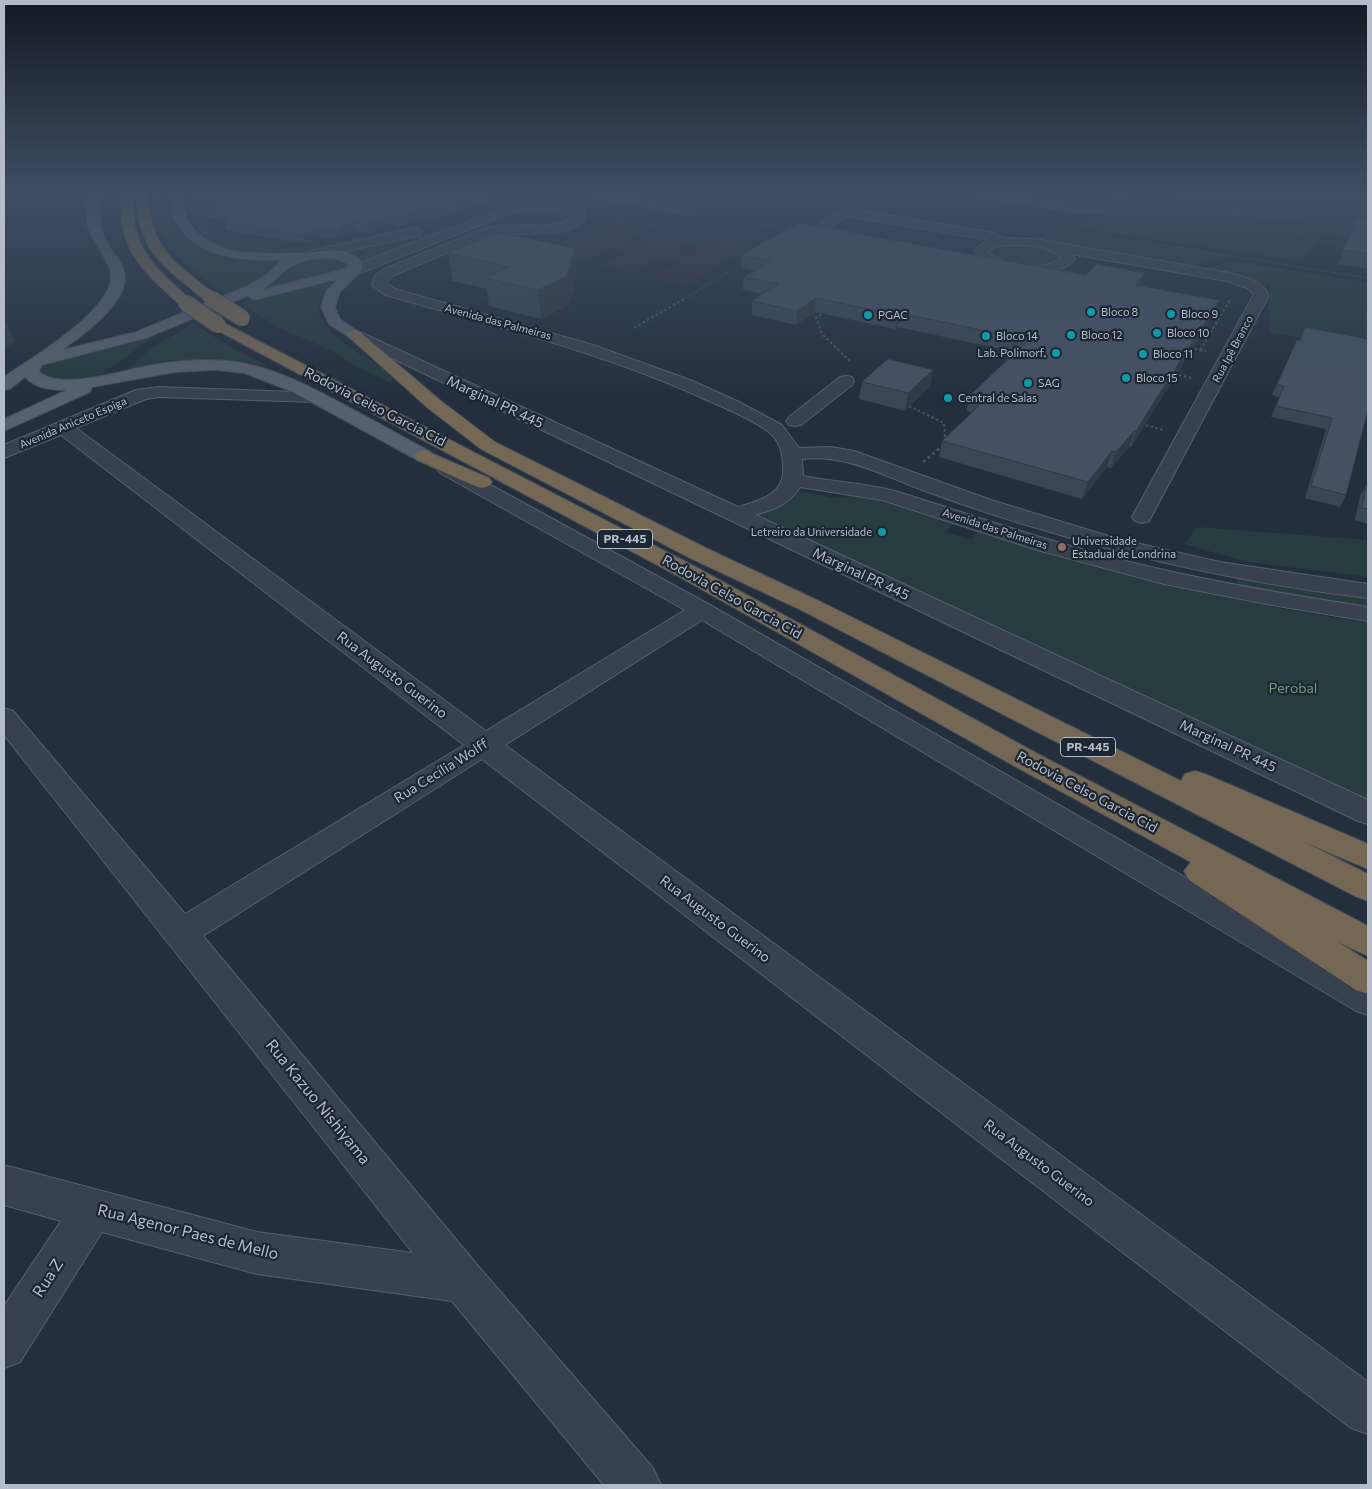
<!DOCTYPE html>
<html>
<head>
<meta charset="utf-8">
<style>
	body { margin:0 }
	#map { position:relative; width:1372px; height:1489px; overflow:hidden; background:#242f3e; font-family:Commissioner,sans-serif }
	canvas { display:block }
	.frame { position:absolute; inset:0; border:5px solid #b4bcc9; pointer-events:none }
</style>
</head>
<body>
<div id="map">
<canvas width="1372" height="1489"></canvas>
<div class="frame"></div>
</div>
<script>
const g = document.querySelector('canvas').getContext('2d');
g.lineJoin = 'round';
function paint(path, color) { g.fillStyle = color; g.fill(path, 'evenodd'); }
function trace(path, color, width, dash) { g.strokeStyle = color; g.lineWidth = width; g.lineCap = dash ? 'butt' : 'round'; g.setLineDash(dash || []); g.stroke(path); }
function drawText(font, color, halo, rows, align = 'center') {
  g.font = font + ' Commissioner,sans-serif'; g.lineWidth = 4.5; g.setLineDash([]); g.textBaseline = 'middle'; g.strokeStyle = halo; g.fillStyle = color; for (const [text, x, y, turn = 0] of rows) {
    g.save(); g.translate(x, y); g.rotate((+turn || 0) * Math.PI / 180); g.textAlign = isNaN(turn) ? turn : align; if (halo) g.strokeText(text, 0, 0); g.fillText(text, 0, 0); g.restore();
  }
}
paint(new Path2D(`
	M 617,218 L 658,226 L 624,242 L 641,246 L 675,229 L 705,235 L 673,252 L 690,256 L 723,238 L 755,245 L 686,285 L 651,277 L 678,262 L 661,259 L 633,274 L 600,266 L 628,252 L 611,248 L 582,262 L 532,257 Z`), '#32303f');
paint(new Path2D(`
	M 153,192 L 160,192 C 167,205 173,220 183,232 C 206,264 252,258 287,258 L 274,266 L 260,280 L 227,296 C 201,278 153,241 150,207 C 149,203 152,197 153,192 Z
	M 181,192 L 265,192 L 203,219 C 211,223 217,234 226,239 C 252,254 292,249 321,244 L 473,215 C 446,223 419,228 392,234 C 348,244 247,270 209,241 C 193,228 191,209 181,192 Z
	M 1179,192 L 1368,192 L 1368,242 L 1322,236 L 1301,261 L 1067,227 L 1110,214 L 1106,196 L 1178,195 Z
	M 463,224 L 363,264 L 355,257 L 332,253 Z
	M 1054,227 L 1232,256 L 1186,268 L 1037,242 Z
	M 1001,245 C 1022,245 1042,243 1060,256 L 1060,260 C 1044,268 1018,269 1001,262 C 996,260 991,255 988,252 L 994,246 Z
	M 326,257 L 339,259 L 347,262 L 348,267 L 346,269 L 260,290 L 298,261 Z
	M 1234,261 L 1368,283 L 1368,350 L 1269,332 L 1269,286 L 1218,271 L 1205,269 Z
	M 336,280 C 330,285 324,290 321,298 C 306,333 376,358 394,379 L 389,382 L 356,367 L 335,352 L 282,329 L 240,304 L 257,298 Z
	M 194,323 L 220,341 L 268,366 L 244,362 L 218,361 L 128,370 L 150,349 Z
	M 161,332 C 121,356 92,398 40,373 L 42,366 L 50,360 Z
	M 800,491 L 835,498 L 859,496 L 876,499 L 952,524 L 946,532 L 971,540 L 977,532 C 1105,573 1235,603 1368,623 L 1368,805 L 751,517 L 782,505 Z
	M 1197,527 L 1368,540 L 1368,577 L 1247,562 L 1184,544 Z
	M 1236,578 L 1368,598 L 1368,607 L 1237,586 Z`), '#263c3f');
const minor = new Path2D(`
	M 581,192 L 606,192 L 691,207 L 697,211 L 691,215 L 587,195 Z
	M 967,192 L 995,192 L 1075,204 L 1288,208 L 1368,206 L 1368,213 L 1288,216 L 1075,212 L 973,195 Z
	M 547,202 L 583,210 L 585,213 L 584,220 L 571,229 L 556,233 L 493,234 L 394,275 L 387,281 L 386,283 L 395,289 L 593,345 L 690,380 L 737,401 L 782,425 L 799,448 L 831,447 L 854,451 L 991,500 L 1118,539 L 1220,562 L 1368,584 L 1368,598 C 1260,585 1155,564 1050,532 C 1008,520 966,506 925,491 C 884,476 847,454 802,459 L 803,476 C 834,482 865,483 895,491 C 975,516 1053,543 1134,563 C 1211,582 1290,595 1368,607 L 1368,621 L 1266,604 L 1164,584 L 1037,550 L 882,500 L 800,487 C 790,504 773,510 755,515 L 1368,800 L 1368,824 L 1358,821 L 350,338 L 347,335 L 350,332 L 360,332 L 738,507 C 758,501 784,495 783,470 C 783,457 782,445 772,435 C 760,423 725,408 709,401 C 605,353 495,326 385,295 L 372,285 L 375,276 L 384,269 L 486,228 C 514,221 546,232 572,218 L 573,215 L 547,210 L 513,212 L 360,273 L 355,274 L 348,270 L 350,267 L 507,207 Z
	M 852,209 L 989,232 L 1004,238 L 1035,239 L 1230,273 C 1242,276 1267,282 1268,297 L 1149,521 L 1142,523 L 1135,521 L 1132,517 L 1254,294 L 1247,288 L 1227,281 L 1071,254 L 1075,259 C 1057,283 991,276 974,253 L 976,248 L 989,240 L 986,239 L 852,217 L 845,217 L 829,228 L 858,234 L 860,237 L 858,240 L 854,241 L 822,234 L 814,228 L 838,211 ZM 1018,245 C 1033,245 1050,247 1061,258 C 1043,273 1004,266 988,252 L 988,250 L 997,246 Z
	M 416,228 L 422,232 L 420,235 L 306,260 L 299,256 L 306,252 Z
	M 846,376 L 852,377 L 854,381 L 852,385 L 801,425 L 795,426 L 789,425 L 786,421 L 789,417 L 840,377 Z
	M 159,387 L 323,393 L 326,397 L 323,401 L 317,402 L 159,397 L 146,399 L 76,428 L 486,731 L 685,610 L 440,473 L 437,469 L 440,465 L 447,463 L 454,465 L 710,605 L 1368,982 L 1368,1015 L 1356,1011 L 702,620 L 505,745 L 1368,1382 L 1368,1434 L 1351,1428 L 482,759 L 203,936 L 478,1266 L 653,1468 L 661,1485 L 604,1485 L 452,1301 L 257,1274 L 102,1232 L 20,1362 L 4,1368 L 4,1306 L 61,1221 L 4,1205 L 4,1165 L 257,1232 L 413,1253 L 4,735 L 4,708 L 13,711 L 185,914 L 464,745 L 61,435 L 4,458 L 4,445 L 136,390 Z`);
const major = new Path2D(`
	M 90,192 L 102,192 C 97,213 99,230 110,248 C 114,254 120,260 123,268 C 136,298 83,335 62,350 L 136,332 L 247,286 L 265,276 L 282,260 C 241,261 191,259 173,215 C 170,208 169,200 167,192 L 179,192 C 183,205 185,220 195,230 C 221,259 270,253 304,253 C 323,252 348,244 362,263 L 362,270 L 340,292 L 335,307 L 340,319 L 363,335 L 360,338 L 350,338 L 329,324 L 321,307 L 326,291 L 338,279 L 254,300 L 247,296 L 146,338 L 42,365 L 39,371 C 58,392 127,369 152,365 C 181,360 214,358 243,363 C 283,371 319,391 354,410 C 380,424 405,438 431,452 L 434,456 L 431,460 L 424,462 L 417,460 L 293,392 L 244,373 L 216,370 L 176,372 L 92,387 L 90,392 L 4,431 L 4,419 L 67,390 C 52,390 36,389 25,377 L 10,389 L 4,390 L 4,377 C 29,359 126,304 109,267 C 94,234 80,233 90,192 ZM 322,258 L 338,259 L 348,264 L 348,268 L 261,290 C 274,283 279,274 290,267 C 300,261 311,259 322,258 Z`);
const highway = new Path2D(`
	M 122,192 L 134,192 C 128,247 154,266 191,300 L 193,303 L 191,306 L 181,306 C 143,271 115,248 122,192 Z
	M 135,192 L 147,192 C 152,249 170,259 212,292 L 214,295 L 212,298 C 202,301 196,293 189,287 C 152,259 138,239 135,192 Z
	M 218,320 L 692,565 L 1038,754 L 1368,926 L 1368,956 L 1338,942 L 1368,961 L 1368,994 L 1356,990 L 1189,880 L 1184,871 L 1191,862 L 1018,768 L 676,575 L 213,328 L 210,325 L 213,322 Z
	M 355,330 L 360,332 L 441,401 L 495,442 L 708,549 L 817,600 L 1181,781 L 1185,774 L 1195,771 L 1205,774 L 1368,844 L 1368,869 L 1304,842 L 1368,874 L 1368,901 L 1357,897 L 801,610 L 692,559 L 481,449 L 429,409 L 350,338 L 347,335 L 350,332 Z
	M 424,450 L 489,478 L 492,482 L 489,486 L 482,488 L 475,486 L 417,460 L 414,456 L 417,452 Z`);
trace(minor, '#565f6c', 2);
trace(major, '#414a57', 2);
trace(highway, '#434c59', 2);
trace(new Path2D(`
	M 915,192 L 960,205
	M 861,195 L 872,192
	M 933,199 L 949,208
	M 943,209 L 964,207
	M 708,215 L 791,230
	M 1009,217 L 1032,223
	M 598,222 L 613,215
	M 1290,231 L 1346,248
	M 1164,245 L 1368,278
	M 682,300 L 743,264
	M 1230,300 L 1232,297`), '#44595c', 1, [2, 2]);
trace(new Path2D(`
	M 825,311 L 816,318 L 822,334 L 851,362
	M 634,328 L 684,299
	M 1190,348 L 1206,351
	M 1200,350 L 1231,299
	M 1174,374 L 1192,378
	M 909,406 L 944,423 L 945,437
	M 1141,424 L 1164,430`), '#44595c', 2, [2.5, 2.5]);
trace(new Path2D(`
	M 923,462 L 945,444 L 945,436`), '#44595c', 2.5, [3, 3]);
paint(minor, '#38414e');
paint(major, '#56606e');
paint(highway, '#746855');
const highwayBridgeFar1 = new Path2D(`
	M 207,295 L 214,300`);
const highwayBridge = new Path2D(`
	M 212,299 L 242,318
	M 186,303 L 218,325`);
trace(highwayBridgeFar1, '#434c59', 14, []);
trace(highwayBridge, '#434c59', 18, []);
trace(highwayBridgeFar1, '#746855', 12);
trace(highwayBridge, '#746855', 16);
paint(new Path2D(`
	M 247,192 L 342,192 L 340,194 L 341,195 L 487,201 L 477,203 L 457,214 L 447,213 L 434,220 L 419,218 L 403,227 L 387,224 L 370,233 L 354,231 L 337,239 L 320,237 L 305,244 L 227,230 L 225,222 L 228,220 L 208,218 L 205,209 Z
	M 1080,192 L 1135,192 L 1128,199 Z
	M 1368,217 L 1368,269 L 1338,264 L 1356,218 Z
	M 574,248 L 576,275 L 570,304 L 541,319 L 489,306 L 487,289 L 453,281 L 448,253 Z
	M 742,255 L 1141,286 L 1214,314 L 1131,447 L 1129,447 L 1111,468 L 1107,467 L 1082,499 L 939,457 L 942,441 L 972,412 L 966,411 L 970,395 L 1015,352 L 898,327 L 895,329 L 815,312 L 796,325 L 752,315 L 752,301 L 762,294 L 743,290 L 744,277 L 754,271 L 741,268 Z
	M 1368,339 L 1368,412 L 1346,495 L 1340,507 L 1305,498 L 1326,429 L 1271,417 L 1279,397 L 1272,395 L 1297,340 Z
	M 933,370 L 930,386 L 905,411 L 859,399 L 862,382 Z
	M 1367,484 L 1368,484 L 1368,524 L 1355,520 L 1360,496 Z`), '#3b4654');
paint(new Path2D(`
	M 486,192 L 502,192 L 487,201 L 477,203 L 457,214 L 455,206 L 476,194 Z
	M 1130,192 L 1135,192 L 1128,199 Z
	M 446,204 L 447,213 L 434,220 L 433,211 Z
	M 417,210 L 419,218 L 403,227 L 401,218 Z
	M 385,216 L 387,224 L 370,233 L 368,224 Z
	M 352,222 L 354,231 L 337,239 L 335,230 Z
	M 318,228 L 320,237 L 305,244 L 303,235 Z
	M 574,248 L 576,275 L 570,304 L 541,319 L 538,290 Z
	M 1145,273 L 1141,286 L 1135,285 Z
	M 816,298 L 815,312 L 796,325 L 797,311 Z
	M 1219,300 L 1214,314 L 1131,447 L 1136,431 Z
	M 900,313 L 898,327 L 895,329 L 897,315 Z
	M 4,317 L 15,341 L 4,349 Z
	M 933,370 L 930,386 L 905,411 L 908,393 Z
	M 1134,431 L 1129,447 L 1111,468 L 1116,452 Z
	M 1112,451 L 1107,467 L 1082,499 L 1088,482 Z`), '#303945');
const building = new Path2D(`
	M 247,192 L 336,192 L 341,195 L 347,194 L 349,192 L 486,192 L 476,194 L 455,206 L 446,204 L 433,211 L 417,210 L 401,218 L 385,216 L 368,224 L 352,222 L 335,230 L 318,228 L 303,235 L 225,222 L 243,214 L 205,209 Z
	M 1368,217 L 1368,253 L 1344,250 L 1356,218 Z
	M 798,223 L 1086,275 L 1096,264 L 1145,273 L 1135,285 L 1219,300 L 1136,431 L 1134,431 L 1116,452 L 1112,451 L 1088,482 L 942,441 L 986,399 L 970,395 L 1029,340 L 900,313 L 897,315 L 816,298 L 797,311 L 752,301 L 778,284 L 744,277 L 770,261 L 742,255 Z
	M 499,232 L 574,248 L 567,276 L 538,290 L 485,278 L 509,267 L 448,253 Z
	M 1305,327 L 1368,339 L 1368,410 L 1346,495 L 1311,486 L 1332,418 L 1276,406 L 1284,386 L 1277,384 L 1297,340 L 1300,340 Z
	M 888,359 L 933,370 L 908,393 L 862,382 Z
	M 1367,484 L 1368,484 L 1368,509 L 1362,508 Z`);
paint(building, '#455162');
trace(building, '#303945', 1);
const sky = g.createLinearGradient(0, 0, 0, 401);
sky.addColorStop(0, '#141a22');
sky.addColorStop(0.48, '#3f4d63');
sky.addColorStop(1, '#3f4d6300');
g.fillStyle = sky;
g.fillRect(0, 0, 1372, 401);
for (const [x, y, r, color] of [
	[1091,312,5,"#0f9aa8"],
	[1171,314,5,"#0f9aa8"],
	[868,315,5,"#0f9aa8"],
	[1157,333,5,"#0f9aa8"],
	[1071,335,5,"#0f9aa8"],
	[986,336,5,"#0f9aa8"],
	[1056,353,5,"#0f9aa8"],
	[1143,354,5,"#0f9aa8"],
	[1126,378,5,"#0f9aa8"],
	[1028,383,5,"#0f9aa8"],
	[948,398,5,"#0f9aa8"],
	[882,532,5,"#0f9aa8"],
	[1062,547,5,"#8d6e63"]
]) { const dot = new Path2D(); dot.arc(x, y, r, 0, 2 * Math.PI); g.fillStyle = color; g.fill(dot); trace(dot, '#1d2633', 2); }
drawText('11px', '#b4bcc9', '#1d2633', [
	["Bloco 8",1101,312],
	["Bloco 9",1181,314],
	["PGAC",878,315],
	["Bloco 10",1167,333],
	["Bloco 12",1081,335],
	["Bloco 14",996,336],
	["Lab. Polimorf.",1046,353,"right"],
	["Bloco 11",1153,354],
	["Bloco 15",1136,378],
	["SAG",1038,383],
	["Central de Salas",958,398],
	["Letreiro da Universidade",872,532,"right"],
	["Universidade",1072,541],
	["Estadual de Londrina",1072,554]
], 'left');
drawText('11px', '#b4bcc9', '#1d2633', [
	["Avenida das Palmeiras",498,322,15],
	["Rua Ipê Branco",1233,349,-62],
	["Avenida Aniceto Espiga",73,423,-23],
	["Avenida das Palmeiras",995,529,18]
]);
for (const [x, y, w] of [
	[625,539,55],
	[1088,747,55]
]) { const box = new Path2D(); box.roundRect(x - w / 2, y - 9.5, w, 19, 4); g.fillStyle = '#1d2633'; g.fill(box); trace(box, '#b4bcc9', 1); }
drawText('bold 12px', '#b4bcc9', null, [
	["PR-445",625,539],
	["PR-445",1088,747]
]);
drawText('14px', '#b4bcc9', '#1d2633', [
	["Marginal PR 445",495,402,25],
	["Rodovia Celso Garcia Cid",375,407,27],
	["Marginal PR 445",861,574,25],
	["Rodovia Celso Garcia Cid",732,597,29],
	["Rua Augusto Guerino",392,675,37],
	["Marginal PR 445",1228,746,25],
	["Rua Cecília Wolff",441,771,-32],
	["Rodovia Celso Garcia Cid",1087,792,28],
	["Rua Augusto Guerino",715,919,37],
	["Rua Augusto Guerino",1039,1163,37]
]);
drawText('14px', '#6b9a76', '#1d2633', [
	["Perobal",1293,688]
]);
drawText('16px', '#b4bcc9', '#1d2633', [
	["Rua Kazuo Nishiyama",318,1102,51],
	["Rua Agenor Paes de Mello",188,1232,14],
	["Rua Z",48,1278,-57]
]);
</script>
</body>
</html>
